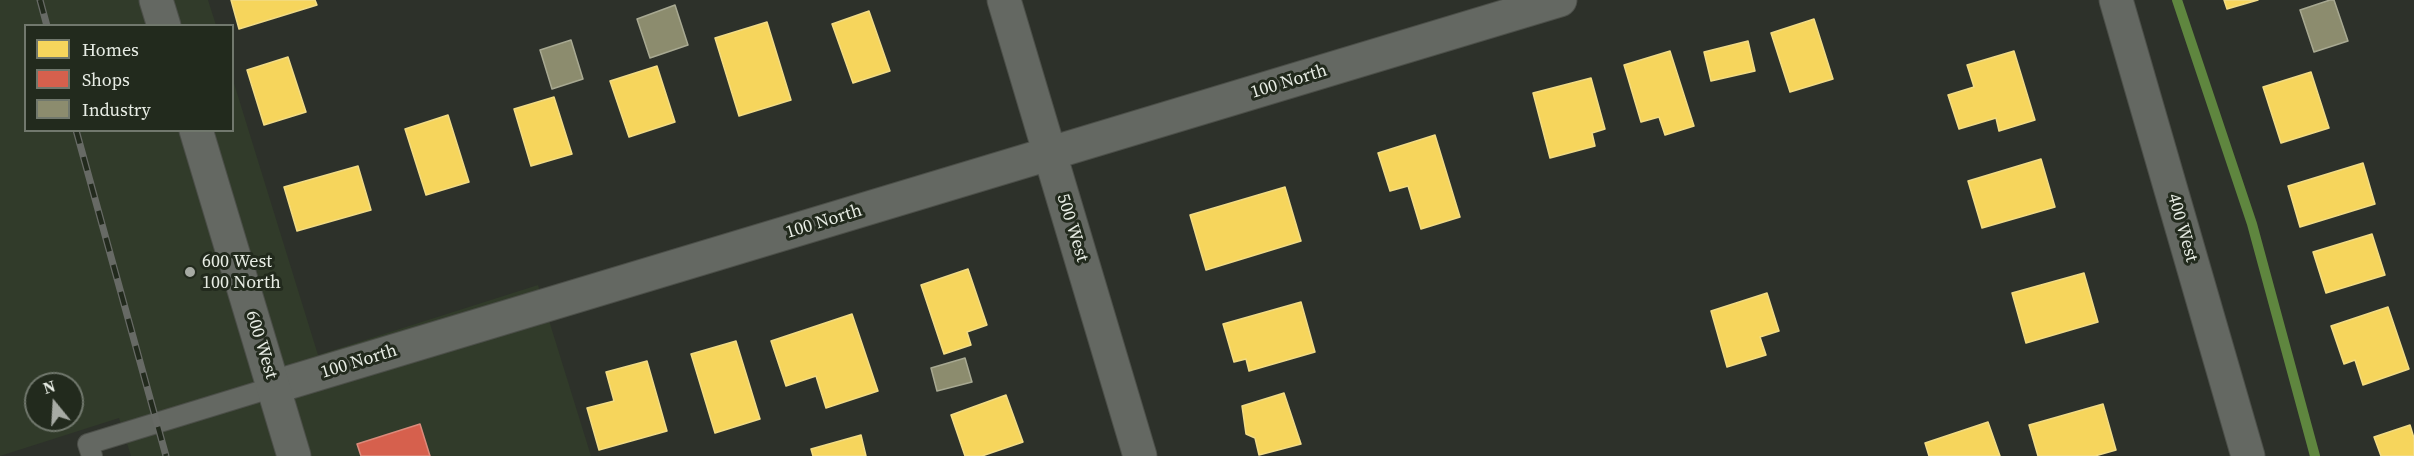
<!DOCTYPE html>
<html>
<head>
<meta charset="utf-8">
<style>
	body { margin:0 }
	#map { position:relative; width:2414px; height:456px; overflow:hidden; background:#2d312a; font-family:"Source Serif 4",serif }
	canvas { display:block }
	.legend { position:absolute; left:24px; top:24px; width:210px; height:108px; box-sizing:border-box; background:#222a1d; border:2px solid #71786d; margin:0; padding:8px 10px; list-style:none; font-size:18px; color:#e8ede5 }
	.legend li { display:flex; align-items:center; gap:12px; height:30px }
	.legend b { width:30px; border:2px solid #71786d }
	.north { position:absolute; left:24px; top:372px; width:60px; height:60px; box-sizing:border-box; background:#222a1d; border:2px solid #71786d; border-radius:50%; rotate:342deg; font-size:16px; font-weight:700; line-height:24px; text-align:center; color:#e8ede5 }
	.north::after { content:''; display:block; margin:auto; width:21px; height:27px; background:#a7aba4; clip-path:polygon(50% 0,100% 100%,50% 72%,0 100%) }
</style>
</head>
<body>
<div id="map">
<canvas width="2414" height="456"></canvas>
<ul class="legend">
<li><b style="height:16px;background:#f6d55c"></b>Homes</li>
<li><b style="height:16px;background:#d6604d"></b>Shops</li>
<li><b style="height:16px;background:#8c8c6e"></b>Industry</li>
</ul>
<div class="north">N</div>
</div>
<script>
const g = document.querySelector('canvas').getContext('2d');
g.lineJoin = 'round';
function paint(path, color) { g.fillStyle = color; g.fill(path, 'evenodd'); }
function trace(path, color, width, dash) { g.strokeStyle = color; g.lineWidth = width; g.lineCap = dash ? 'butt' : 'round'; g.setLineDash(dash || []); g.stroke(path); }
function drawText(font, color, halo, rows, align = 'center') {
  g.font = font + ' "Source Serif 4",serif'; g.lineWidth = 6; g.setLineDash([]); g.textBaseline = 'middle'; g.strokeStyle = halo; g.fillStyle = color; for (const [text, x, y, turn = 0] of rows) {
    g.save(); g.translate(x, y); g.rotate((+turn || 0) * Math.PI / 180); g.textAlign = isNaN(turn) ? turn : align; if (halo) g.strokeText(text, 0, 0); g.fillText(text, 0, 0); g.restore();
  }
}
paint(new Path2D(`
	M 0,0 L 208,0 L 216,25 L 26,26 L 26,130 L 232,130 L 233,80 L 318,355 L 538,285 L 591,456 L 131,456 L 119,418 L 0,456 ZM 36,384 L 72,384 L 72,420 L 36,420 Z`), '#313b2a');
const homes = new Path2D(`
	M 231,0 L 315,0 L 317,5 L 239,29 Z
	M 2224,0 L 2258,0 L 2227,9 Z
	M 869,11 L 890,71 L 853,83 L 832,24 Z
	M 1814,19 L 1833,79 L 1790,92 L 1771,33 Z
	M 767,22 L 791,100 L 739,116 L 715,38 Z
	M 1748,41 L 1755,71 L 1711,81 L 1704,52 Z
	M 1670,51 L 1694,126 L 1665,135 L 1659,117 L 1641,122 L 1624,65 Z
	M 2014,51 L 2035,120 L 1999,131 L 1996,118 L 1959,129 L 1948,95 L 1974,87 L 1967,65 Z
	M 288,57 L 306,112 L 264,125 L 247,70 Z
	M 657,66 L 675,122 L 629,137 L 610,81 Z
	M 2311,72 L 2329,128 L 2281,143 L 2263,87 Z
	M 1591,78 L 1605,129 L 1592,133 L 1595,146 L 1550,158 L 1533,93 Z
	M 554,97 L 572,154 L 531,166 L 514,109 Z
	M 448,115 L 469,182 L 426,195 L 405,129 Z
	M 1435,135 L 1460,217 L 1421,229 L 1408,186 L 1390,191 L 1378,153 Z
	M 2041,159 L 2055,207 L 1982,228 L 1968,181 Z
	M 2363,163 L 2375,204 L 2300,227 L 2288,186 Z
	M 358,166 L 371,210 L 297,231 L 284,187 Z
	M 1285,187 L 1301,241 L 1206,270 L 1190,215 Z
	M 2372,234 L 2385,275 L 2326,293 L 2313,252 Z
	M 968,269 L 987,325 L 967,332 L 971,345 L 944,354 L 921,285 Z
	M 2084,273 L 2098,322 L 2026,343 L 2012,293 Z
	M 1767,293 L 1779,331 L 1760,337 L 1766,355 L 1727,367 L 1711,311 Z
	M 1301,302 L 1315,352 L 1249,371 L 1246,359 L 1234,362 L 1223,324 Z
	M 2388,307 L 2409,369 L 2363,385 L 2355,360 L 2344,364 L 2331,326 Z
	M 852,314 L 878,391 L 826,408 L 816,376 L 786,386 L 771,341 Z
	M 736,341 L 760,419 L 715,433 L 691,354 Z
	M 647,361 L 667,431 L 599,450 L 587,408 L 614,401 L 606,372 Z
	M 1284,393 L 1301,444 L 1259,455 L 1255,438 L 1246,434 L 1242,406 Z
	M 1006,395 L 1023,442 L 982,456 L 965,456 L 951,415 Z
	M 2103,404 L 2116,450 L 2095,456 L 2038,456 L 2029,425 Z
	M 1988,422 L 2000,456 L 1929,456 L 1925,443 Z
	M 2410,425 L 2414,438 L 2414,456 L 2381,456 L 2374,437 Z
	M 861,435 L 866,456 L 813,456 L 811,449 Z`);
paint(homes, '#f6d55c');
trace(homes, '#f2dc85', 1.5);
const shops = new Path2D(`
	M 420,424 L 430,456 L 361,456 L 357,444 Z`);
paint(shops, '#d6604d');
trace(shops, '#db8a7b', 1.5);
const industry = new Path2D(`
	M 2330,0 L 2334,0 L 2348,41 L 2314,52 L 2300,10 Z
	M 675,5 L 688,45 L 650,58 L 637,19 Z
	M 571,40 L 583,79 L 552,89 L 540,50 Z
	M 965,358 L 972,382 L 937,391 L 931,368 Z`);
paint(industry, '#8c8c6e');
trace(industry, '#a8a992', 1.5);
trace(new Path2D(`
	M 2177,0 L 2252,224 L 2315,456`), '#5f863f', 10);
const lane = new Path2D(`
	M 92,456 L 88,444 L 274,387`);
const street = new Path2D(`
	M 1004,0 L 1140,456
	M 2116,0 L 2248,456
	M 274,387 L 1560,0`);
const secondary = new Path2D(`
	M 156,0 L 164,26
	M 196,130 L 294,456`);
trace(lane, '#4c4f49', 22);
trace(street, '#4c4f49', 35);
trace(secondary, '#4c4f49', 35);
trace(lane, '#646862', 20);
trace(street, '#646862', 33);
trace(secondary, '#646862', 33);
const rail = new Path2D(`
	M 40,0 L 47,26
	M 76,130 L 166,456`);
trace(rail, '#676a65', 7);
trace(rail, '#222a1d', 4.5, [14]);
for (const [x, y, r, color] of [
	[190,272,6,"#a7aba4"]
]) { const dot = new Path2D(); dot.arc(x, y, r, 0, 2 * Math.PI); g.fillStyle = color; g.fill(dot); trace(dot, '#222a1d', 2); }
drawText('18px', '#e8ede5', '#222a1d', [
	["100 North",1289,82,-17],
	["100 North",824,222,-17],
	["500 West",1072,228,73],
	["400 West",2182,228,74],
	["600 West",261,345,73],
	["100 North",359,362,-17]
]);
drawText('18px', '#e8ede5', '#222a1d', [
	["600 West",202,262],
	["100 North",202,283]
], 'left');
</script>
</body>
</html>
